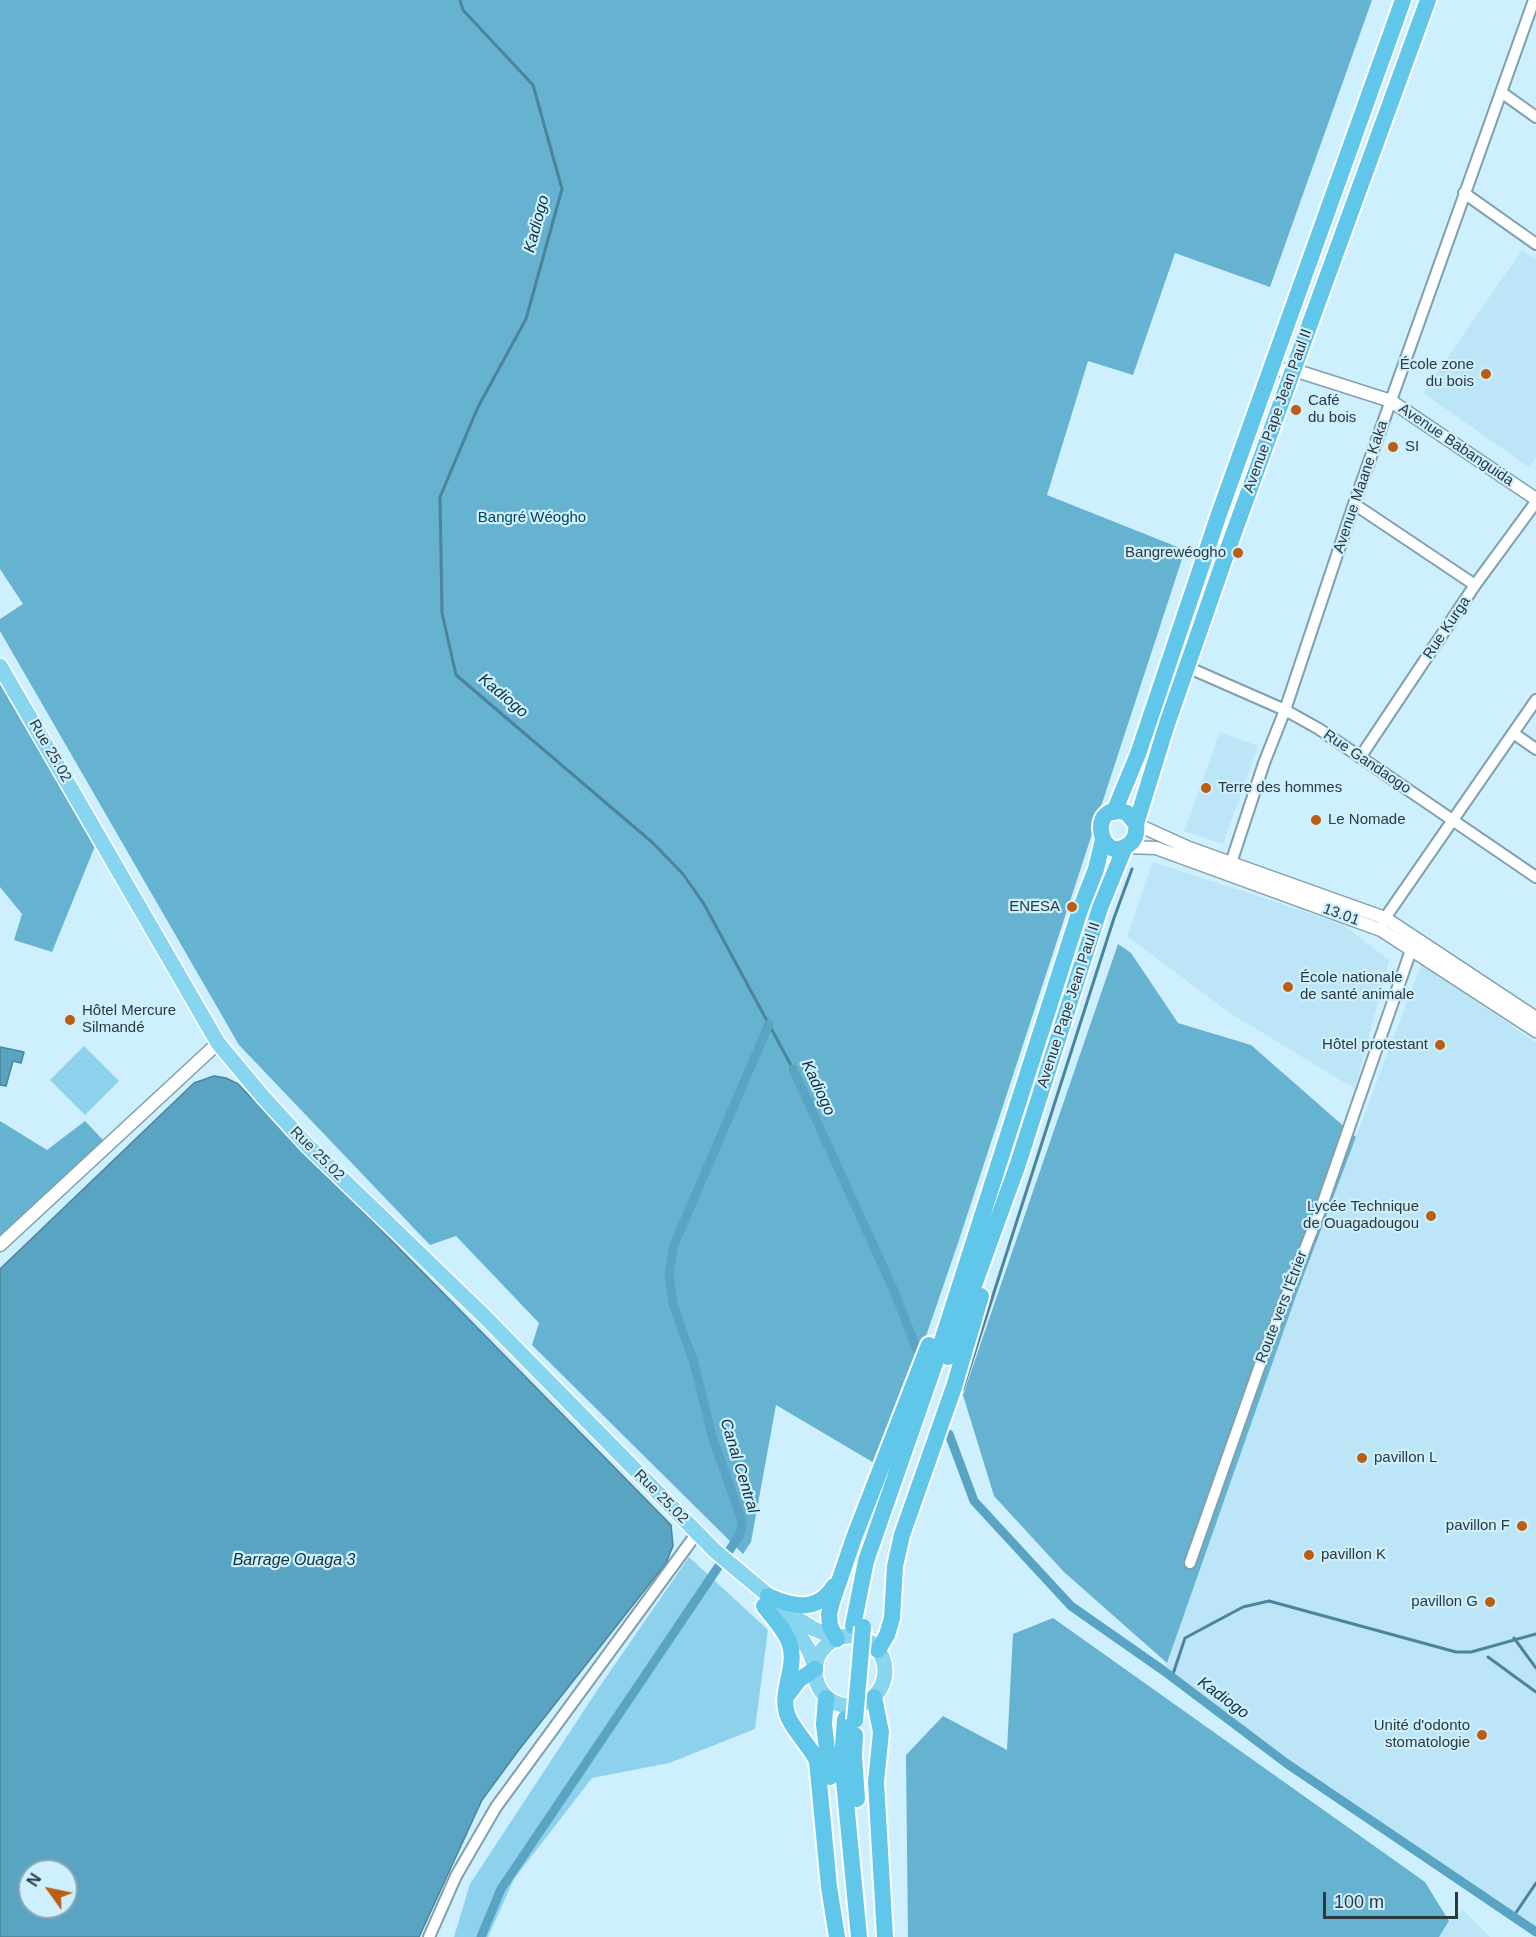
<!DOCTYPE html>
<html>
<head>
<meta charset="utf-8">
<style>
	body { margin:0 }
	#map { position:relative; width:1536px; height:1937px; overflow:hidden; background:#ceeffd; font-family:Arial,sans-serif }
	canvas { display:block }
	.north { position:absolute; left:18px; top:1859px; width:60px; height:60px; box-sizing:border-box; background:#ceeffd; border:2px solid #8da6b1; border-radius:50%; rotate:303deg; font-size:16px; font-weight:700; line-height:24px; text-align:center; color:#2c393f }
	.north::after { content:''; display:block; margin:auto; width:21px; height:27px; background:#bb5d12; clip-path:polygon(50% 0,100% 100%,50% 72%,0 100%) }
	.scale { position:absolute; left:1323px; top:1892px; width:135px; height:27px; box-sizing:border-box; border:3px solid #2c393f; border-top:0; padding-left:8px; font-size:18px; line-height:21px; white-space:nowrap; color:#2c393f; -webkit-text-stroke:4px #ceeffd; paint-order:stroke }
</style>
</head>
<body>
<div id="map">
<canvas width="1536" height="1937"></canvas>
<div class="north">N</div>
<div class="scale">100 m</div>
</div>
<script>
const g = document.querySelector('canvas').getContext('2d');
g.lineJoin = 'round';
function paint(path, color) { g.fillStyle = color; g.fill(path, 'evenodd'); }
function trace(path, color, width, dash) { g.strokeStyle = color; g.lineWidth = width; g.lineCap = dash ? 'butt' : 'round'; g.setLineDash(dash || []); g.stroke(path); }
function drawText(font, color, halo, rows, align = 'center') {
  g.font = font + ' Arial,sans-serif'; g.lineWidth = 4.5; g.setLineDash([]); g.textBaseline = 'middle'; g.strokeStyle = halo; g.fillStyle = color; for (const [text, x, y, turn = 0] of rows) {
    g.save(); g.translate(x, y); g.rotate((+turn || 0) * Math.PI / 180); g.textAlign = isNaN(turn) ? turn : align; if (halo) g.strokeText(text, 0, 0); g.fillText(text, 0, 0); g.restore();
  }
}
paint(new Path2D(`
	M 1522,250 L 1536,260 L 1536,457 L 1529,467 L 1423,393 Z
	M 1220,732 L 1258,746 L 1223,844 L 1184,831 Z
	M 1153,862 L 1342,924 L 1389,960 L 1355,1089 L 1230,1013 L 1127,936 Z
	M 1422,962 L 1536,1043 L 1536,1932 L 1263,1747 L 1164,1671 L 1296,1296 Z
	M 1463,1910 L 1490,1937 L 1439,1937 L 1449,1921 Z`), '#bce5f7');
paint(new Path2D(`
	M 84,1046 L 119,1081 L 85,1115 L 50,1080 Z
	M 689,1557 L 768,1630 L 755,1729 L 669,1763 L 592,1778 L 514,1879 L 488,1937 L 454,1937 L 470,1884 L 600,1686 Z`), '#8ed1ed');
paint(new Path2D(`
	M 0,0 L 1372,0 L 1270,287 L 1175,253 L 1133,375 L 1088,361 L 1047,495 L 1185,550 L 959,1240 L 881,1467 L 776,1405 L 751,1542 L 743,1554 L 532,1345 L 539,1323 L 456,1236 L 430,1245 L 239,1045 L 0,631 L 0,619 L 23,604 L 0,569 Z
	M 0,677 L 95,846 L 52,952 L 14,940 L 22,914 L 0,887 Z
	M 1118,944 L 1131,953 L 1178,1023 L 1251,1045 L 1356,1137 L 1296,1296 L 1167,1663 L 1064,1572 L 994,1496 L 963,1395 Z
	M 0,1121 L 47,1150 L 85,1121 L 103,1140 L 0,1236 Z
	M 1053,1618 L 1425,1882 L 1449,1921 L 1439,1937 L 908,1937 L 906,1755 L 943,1716 L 1007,1750 L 1013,1634 Z`), '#66b2d1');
const water = new Path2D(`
	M 0,1047 L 24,1052 L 21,1063 L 13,1061 L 6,1086 L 0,1085 Z
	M 214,1076 L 226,1078 L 238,1084 L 671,1525 L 673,1546 L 666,1563 L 518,1751 L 482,1800 L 419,1937 L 0,1937 L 0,1269 L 194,1083 ZM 30,1871 L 66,1871 L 66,1907 L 30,1907 Z`);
paint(water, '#58a4c2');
trace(water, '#4b849b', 1.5);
trace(new Path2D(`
	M 460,0 L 463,10 L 533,85 L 562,189 L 526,319 L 478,407 L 440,497 L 442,613 L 456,675 L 653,843 L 683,874 L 704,904 L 793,1069
	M 963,1389 L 1114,918 L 1132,869
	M 1514,1638 L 1536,1668
	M 1488,1657 L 1536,1692
	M 1172,1677 L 1185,1638 L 1243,1607 L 1269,1601 L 1456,1652 L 1471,1652 L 1536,1634
	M 1513,1917 L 1536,1883`), '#4b849b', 3);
trace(new Path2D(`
	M 793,1069 L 895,1293 L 917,1350
	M 949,1434 L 974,1501 L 1071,1606 L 1164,1671 L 1286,1763 L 1536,1932
	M 481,1937 L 501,1889 L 739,1536 L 742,1527 L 741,1518 L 713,1439 L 694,1363 L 673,1304 L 669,1273 L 674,1245 L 769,1024`), '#58a4c2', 9);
const minor = new Path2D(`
	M 1501,92 L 1536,117
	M 1464,193 L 1536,244
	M 1354,504 L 1475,585
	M 1187,667 L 1285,710 L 1319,729 L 1536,877
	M 1513,733 L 1536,749
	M 1361,756 L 1475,585 L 1536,502
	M 1229,869 L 1264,763 L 1285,710 L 1354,504 L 1534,0
	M 1381,930 L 1385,918 L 1536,700
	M 1190,1563 L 1266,1348 L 1321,1208 L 1411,950
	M 429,1937 L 456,1876 L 496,1807 L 697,1533`);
const tertiary = new Path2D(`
	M 1270,370 L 1294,370 L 1391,401 L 1536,499
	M 1136,824 L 1189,848 L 1385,918 L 1536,1018
	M 1125,847 L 1156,848 L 1381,930 L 1536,1031
	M 0,1245 L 218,1043`);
const primary = new Path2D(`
	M 0,666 L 218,1043 L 263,1097 L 307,1145 L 485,1317 L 715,1551 L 794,1617 L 812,1628 L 837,1639
	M 778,1617 C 798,1634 809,1642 815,1669
	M815 1671a35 35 0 1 1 70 0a35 35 0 1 1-70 0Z`);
const trunk = new Path2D(`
	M 1114,812 L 1138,754 L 1219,514 L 1403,0
	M 1136,824 L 1127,813 C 1087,798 1098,866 1128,845 C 1136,840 1137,832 1136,824 L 1167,724 L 1229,546 L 1428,0
	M 948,1357 L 1018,1164 L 1100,908 L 1125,847
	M 768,1596 C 793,1607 817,1613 834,1586
	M 764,1606 C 773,1618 786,1631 790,1645 C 797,1667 780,1691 787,1714 C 793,1731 809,1744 817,1761 L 829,1887 L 837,1937
	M 853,1626 L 866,1561 L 935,1363 L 1080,910 L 1096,869 L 1103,840
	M 837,1639 L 830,1626 L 829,1614 L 832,1602 L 855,1535 L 929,1345
	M 878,1650 L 887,1635 L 892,1618 L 895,1566 L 902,1535 L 954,1387 L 981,1296
	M 786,1697 L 799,1680 L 815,1669
	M 874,1697 L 881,1732 L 876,1782 L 885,1937
	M 826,1698 L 824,1724 L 830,1777
	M 845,1719 L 842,1760 L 859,1937
	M 855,1735 L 854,1756 L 857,1799`);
trace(minor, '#81a0ad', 14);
trace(tertiary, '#81a0ad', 15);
trace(primary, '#fff', 18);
trace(trunk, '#fff', 20);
trace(minor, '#fff', 10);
trace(tertiary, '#fff', 12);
trace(primary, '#88d5f0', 15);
trace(trunk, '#60c7eb', 16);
const trunkBridge = new Path2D(`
	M 855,1720 L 863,1627`);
trace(trunkBridge, '#fff', 20, []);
trace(trunkBridge, '#60c7eb', 16);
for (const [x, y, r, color] of [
	[1486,374,6,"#bb5d12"],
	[1296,410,6,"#bb5d12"],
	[1393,447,6,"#bb5d12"],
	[1238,553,6,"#bb5d12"],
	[1206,788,6,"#bb5d12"],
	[1316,820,6,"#bb5d12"],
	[1072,907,6,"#bb5d12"],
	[1288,987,6,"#bb5d12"],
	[70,1020,6,"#bb5d12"],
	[1440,1045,6,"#bb5d12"],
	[1431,1216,6,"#bb5d12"],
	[1362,1458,6,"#bb5d12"],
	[1522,1526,6,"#bb5d12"],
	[1309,1555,6,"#bb5d12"],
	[1490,1602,6,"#bb5d12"],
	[1482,1735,6,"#bb5d12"]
]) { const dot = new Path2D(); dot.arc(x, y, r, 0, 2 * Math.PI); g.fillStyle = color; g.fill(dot); trace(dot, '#ceeffd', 2); }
drawText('15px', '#2c393f', '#ceeffd', [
	["École zone",1474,365],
	["du bois",1474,382],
	["Café",1308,401,"left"],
	["du bois",1308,418,"left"],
	["SI",1405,447,"left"],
	["Bangrewéogho",1226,553],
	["Terre des hommes",1218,788,"left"],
	["Le Nomade",1328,820,"left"],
	["ENESA",1060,907],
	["École nationale",1300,978,"left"],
	["de santé animale",1300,995,"left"],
	["Hôtel Mercure",82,1011,"left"],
	["Silmandé",82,1028,"left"],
	["Hôtel protestant",1428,1045],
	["Lycée Technique",1419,1207],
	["de Ouagadougou",1419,1224],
	["pavillon L",1374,1458,"left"],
	["pavillon F",1510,1526],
	["pavillon K",1321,1555,"left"],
	["pavillon G",1478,1602],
	["Unité d'odonto",1470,1726],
	["stomatologie",1470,1743]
], 'right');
drawText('15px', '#2c393f', '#ceeffd', [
	["Avenue Pape Jean Paul II",1278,411,-70],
	["Avenue Babanguida",1456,445,34],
	["Avenue Maane Kaka",1361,487,-71],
	["Rue Kurga",1447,628,-56],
	["Rue 25.02",50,751,60],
	["Rue Gandaogo",1367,762,34],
	["13.01",1341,915,20],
	["Avenue Pape Jean Paul II",1069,1005,-72],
	["Rue 25.02",317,1154,45],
	["Route vers l'Étrier",1282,1307,-69],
	["Rue 25.02",661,1497,45]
]);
drawText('15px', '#00465b', '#ceeffd', [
	["Bangré Wéogho",532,518]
]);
drawText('italic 16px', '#0c313e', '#ceeffd', [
	["Kadiogo",537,224,-75],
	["Kadiogo",503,696,40],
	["Kadiogo",818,1088,65],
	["Canal Central",739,1466,73],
	["Barrage Ouaga 3",294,1561],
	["Kadiogo",1223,1698,36]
]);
</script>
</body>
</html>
